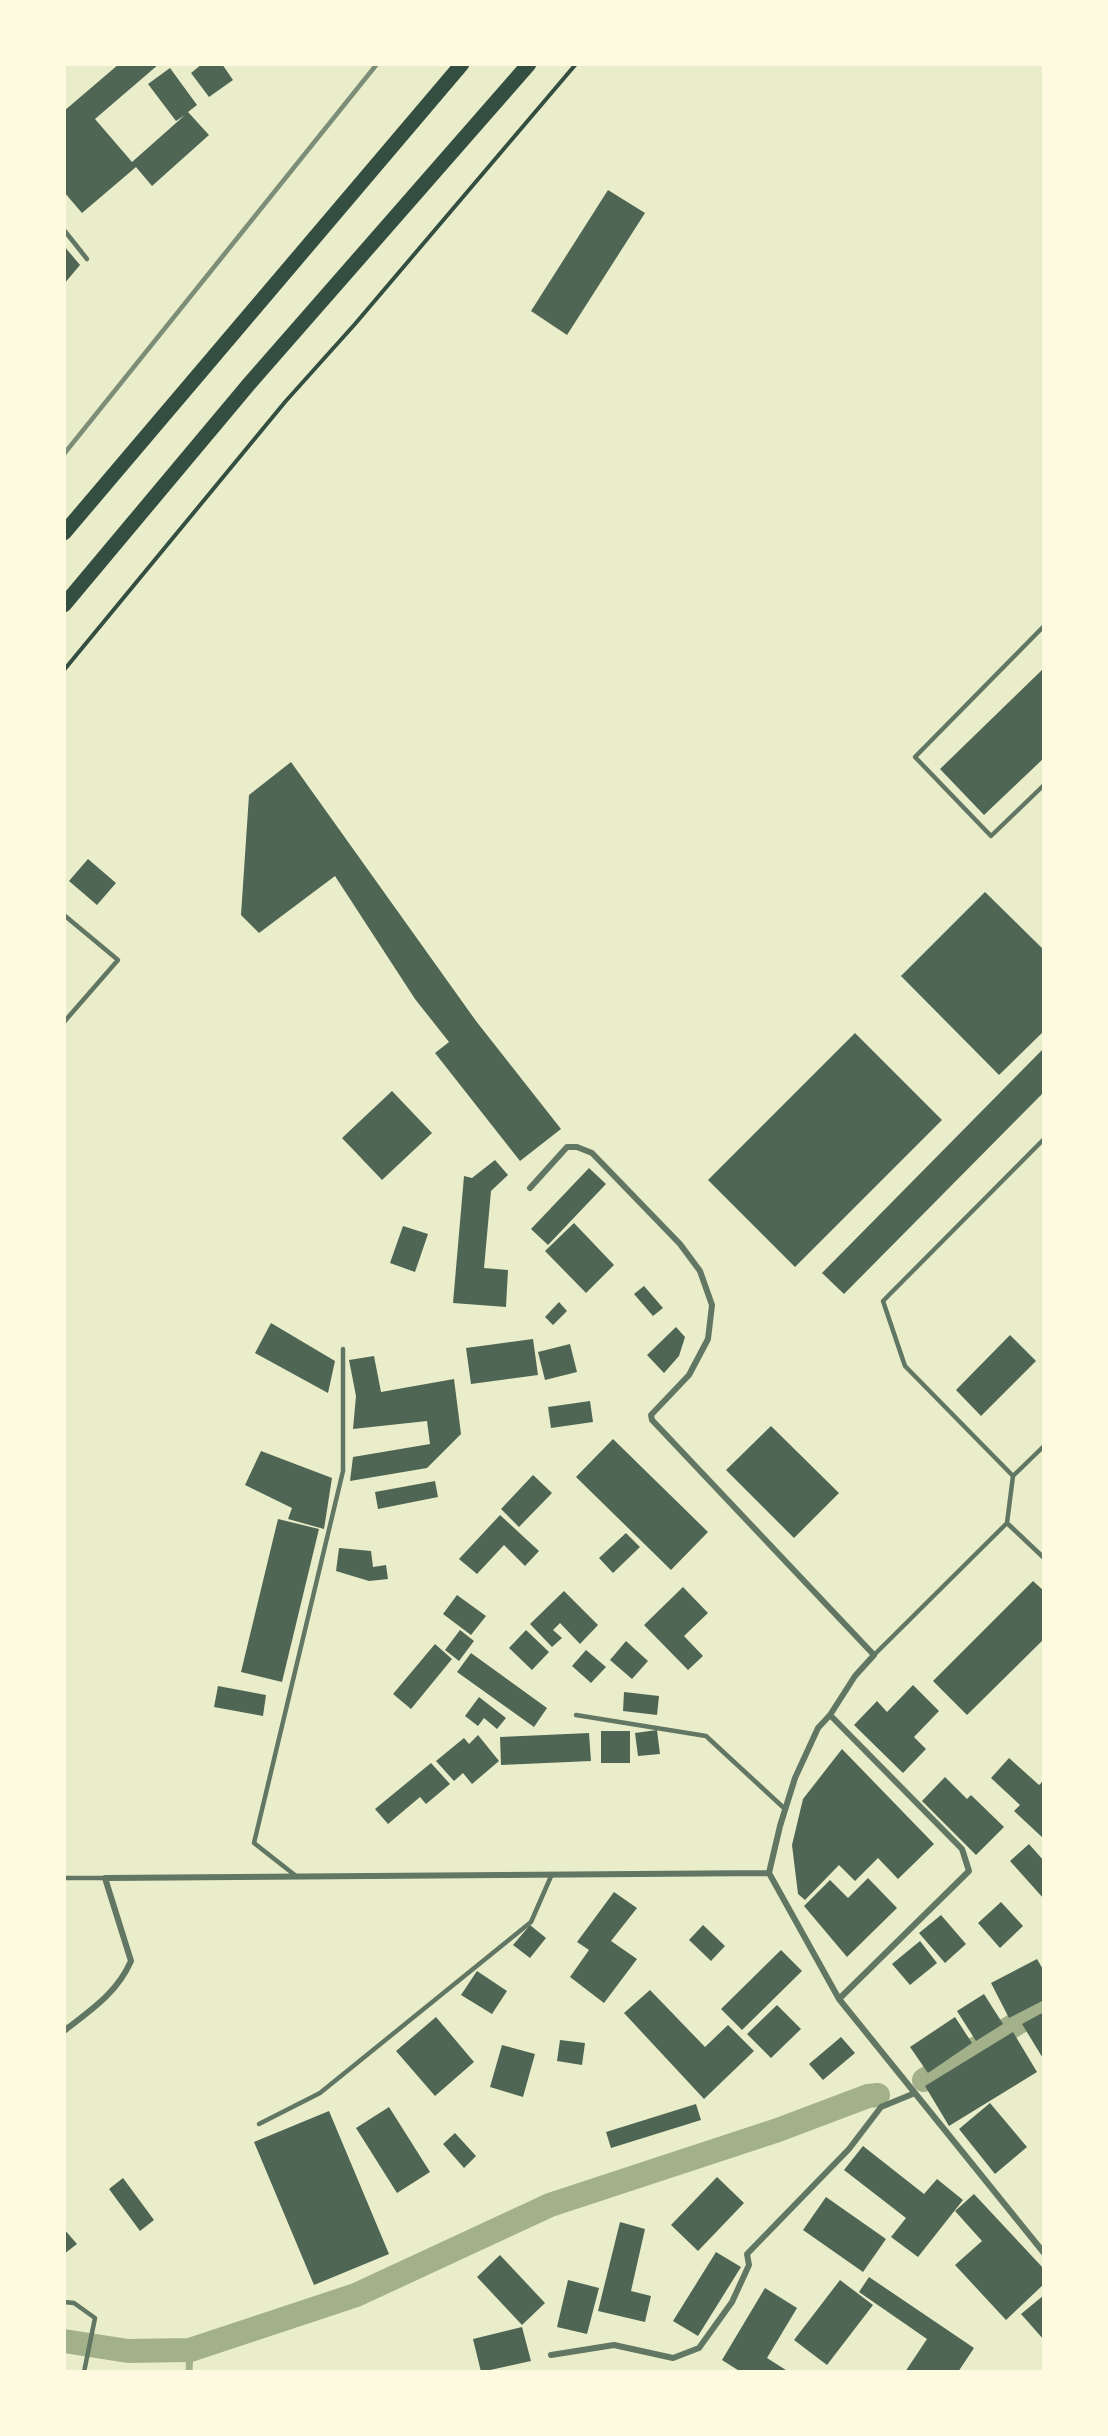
<!DOCTYPE html>
<html>
<head>
<meta charset="utf-8">
<style>
	body { margin:0 }
	#map { position:relative; width:1108px; height:2436px; overflow:hidden; background:#e9edc9; font-family:"PT Sans Narrow",sans-serif }
	canvas { display:block }
	.frame { position:absolute; inset:0; border:66px solid #fefae0; pointer-events:none }
</style>
</head>
<body>
<div id="map">
<canvas width="1108" height="2436"></canvas>
<div class="frame"></div>
</div>
<script>
const g = document.querySelector('canvas').getContext('2d');
g.lineJoin = 'round';
function trace(path, color, width, dash) { g.strokeStyle = color; g.lineWidth = width; g.lineCap = dash ? 'butt' : 'round'; g.setLineDash(dash || []); g.stroke(path); }
function paint(path, color) { g.fillStyle = color; g.fill(path, 'evenodd'); }
trace(new Path2D(`
	M 189,2372 L 190,2350`), '#a3b18a', 7);
trace(new Path2D(`
	M 924,2080 L 1044,2007
	M 64,2341 L 128,2351 L 190,2350 L 356,2295 L 550,2205 L 778,2130 L 868,2096 L 878,2095`), '#a3b18a', 24);
paint(new Path2D(`
	M 119,64 L 159,64 L 95,119 L 132,162 L 185,115 L 176,121 L 148,84 L 170,68 L 197,105 L 188,112 L 209,135 L 152,186 L 136,167 L 82,213 L 64,192 L 64,111 Z
	M 202,64 L 222,64 L 233,80 L 209,97 L 191,73 Z
	M 608,190 L 645,213 L 567,335 L 531,311 Z
	M 64,246 L 80,265 L 64,284 Z
	M 1044,668 L 1044,758 L 984,815 L 940,769 Z
	M 291,762 L 476,1021 L 561,1129 L 520,1161 L 435,1053 L 449,1042 L 415,999 L 335,876 L 259,933 L 241,915 L 249,795 Z
	M 88,859 L 116,883 L 97,905 L 69,881 Z
	M 985,892 L 1044,950 L 1044,1031 L 999,1075 L 901,976 Z
	M 855,1033 L 942,1120 L 795,1267 L 708,1180 Z
	M 1044,1048 L 1044,1092 L 844,1294 L 822,1273 Z
	M 392,1091 L 432,1133 L 382,1180 L 342,1138 Z
	M 495,1160 L 508,1175 L 491,1191 L 484,1268 L 508,1270 L 506,1307 L 453,1303 L 464,1176 L 472,1178 Z
	M 589,1168 L 606,1184 L 548,1245 L 531,1229 Z
	M 574,1223 L 614,1265 L 586,1293 L 545,1251 Z
	M 403,1226 L 428,1234 L 415,1272 L 390,1263 Z
	M 644,1286 L 663,1308 L 653,1316 L 634,1294 Z
	M 559,1302 L 567,1311 L 553,1325 L 545,1317 Z
	M 271,1323 L 335,1361 L 328,1393 L 255,1353 Z
	M 676,1327 L 685,1337 L 679,1356 L 664,1373 L 647,1355 Z
	M 1010,1335 L 1036,1361 L 981,1416 L 956,1390 Z
	M 533,1339 L 538,1375 L 471,1384 L 466,1348 Z
	M 570,1344 L 577,1372 L 545,1380 L 538,1352 Z
	M 374,1356 L 381,1392 L 454,1379 L 461,1434 L 427,1468 L 350,1481 L 353,1457 L 430,1444 L 427,1421 L 353,1429 L 356,1396 L 349,1360 Z
	M 590,1401 L 593,1422 L 551,1428 L 548,1407 Z
	M 771,1426 L 839,1493 L 794,1538 L 726,1470 Z
	M 613,1439 L 708,1532 L 671,1570 L 576,1477 Z
	M 261,1451 L 332,1478 L 324,1529 L 288,1519 L 292,1508 L 245,1485 Z
	M 533,1475 L 552,1493 L 519,1527 L 501,1509 Z
	M 435,1481 L 438,1497 L 378,1509 L 375,1492 Z
	M 500,1515 L 539,1551 L 525,1566 L 504,1545 L 477,1574 L 459,1559 Z
	M 278,1519 L 319,1529 L 282,1682 L 241,1672 Z
	M 626,1533 L 640,1547 L 613,1573 L 599,1558 Z
	M 339,1548 L 371,1551 L 373,1567 L 386,1565 L 388,1579 L 369,1581 L 336,1571 Z
	M 1033,1581 L 1044,1591 L 1044,1639 L 967,1715 L 933,1681 Z
	M 683,1587 L 708,1613 L 684,1636 L 703,1656 L 688,1670 L 644,1625 Z
	M 564,1591 L 598,1625 L 580,1644 L 560,1623 L 553,1630 L 562,1638 L 552,1647 L 530,1624 Z
	M 457,1595 L 486,1616 L 471,1635 L 443,1614 Z
	M 460,1630 L 474,1641 L 459,1661 L 445,1650 Z
	M 526,1630 L 549,1652 L 532,1670 L 509,1648 Z
	M 626,1641 L 648,1661 L 632,1679 L 610,1660 Z
	M 435,1644 L 452,1659 L 411,1709 L 393,1694 Z
	M 586,1650 L 606,1667 L 591,1683 L 572,1666 Z
	M 471,1653 L 547,1708 L 534,1727 L 457,1672 Z
	M 913,1685 L 939,1711 L 914,1737 L 926,1749 L 903,1773 L 854,1725 L 877,1701 L 887,1712 Z
	M 218,1686 L 266,1695 L 263,1716 L 214,1707 Z
	M 624,1692 L 659,1696 L 657,1715 L 623,1711 Z
	M 479,1697 L 506,1718 L 497,1729 L 484,1718 L 478,1726 L 465,1716 Z
	M 657,1730 L 660,1754 L 638,1756 L 635,1733 Z
	M 601,1731 L 630,1731 L 630,1763 L 601,1763 Z
	M 589,1733 L 591,1761 L 501,1765 L 500,1737 Z
	M 478,1735 L 499,1761 L 472,1784 L 463,1773 L 454,1781 L 436,1761 L 464,1738 L 469,1744 Z
	M 842,1749 L 934,1844 L 898,1879 L 878,1858 L 855,1881 L 839,1865 L 805,1900 L 798,1894 L 792,1845 L 803,1799 Z
	M 1009,1758 L 1039,1785 L 1042,1782 L 1044,1784 L 1044,1839 L 1014,1811 L 1020,1805 L 991,1778 Z
	M 431,1763 L 450,1784 L 426,1804 L 420,1797 L 388,1824 L 375,1809 Z
	M 945,1777 L 967,1799 L 971,1795 L 1004,1827 L 976,1855 L 922,1801 Z
	M 1029,1844 L 1044,1861 L 1044,1899 L 1010,1861 Z
	M 868,1878 L 897,1908 L 847,1957 L 804,1906 L 830,1880 L 848,1898 Z
	M 614,1892 L 637,1908 L 611,1941 L 637,1959 L 604,2003 L 570,1977 L 589,1950 L 577,1942 Z
	M 1001,1902 L 1023,1926 L 1000,1948 L 978,1923 Z
	M 941,1915 L 966,1944 L 945,1963 L 919,1933 Z
	M 530,1925 L 546,1938 L 530,1958 L 513,1945 Z
	M 703,1925 L 725,1946 L 711,1961 L 689,1940 Z
	M 920,1941 L 937,1963 L 910,1985 L 892,1964 Z
	M 781,1950 L 802,1971 L 742,2030 L 721,2009 Z
	M 1037,1959 L 1044,1971 L 1044,2000 L 1009,2018 L 991,1983 Z
	M 477,1971 L 507,1991 L 492,2014 L 461,1995 Z
	M 650,1990 L 705,2047 L 728,2025 L 754,2051 L 704,2099 L 624,2013 Z
	M 984,1994 L 1003,2024 L 976,2041 L 957,2011 Z
	M 777,2005 L 801,2029 L 771,2058 L 747,2034 Z
	M 1044,2012 L 1044,2060 L 1022,2024 Z
	M 436,2017 L 474,2062 L 435,2096 L 396,2051 Z
	M 955,2017 L 972,2043 L 928,2073 L 910,2047 Z
	M 1013,2032 L 1037,2072 L 949,2126 L 925,2086 Z
	M 841,2037 L 855,2053 L 823,2080 L 809,2064 Z
	M 560,2040 L 585,2043 L 582,2065 L 557,2061 Z
	M 502,2045 L 535,2054 L 523,2097 L 490,2087 Z
	M 990,2103 L 1027,2147 L 995,2174 L 959,2129 Z
	M 696,2104 L 701,2120 L 611,2148 L 606,2132 Z
	M 389,2107 L 430,2172 L 397,2193 L 356,2128 Z
	M 329,2111 L 389,2254 L 314,2285 L 254,2142 Z
	M 455,2133 L 476,2156 L 464,2168 L 443,2144 Z
	M 863,2146 L 924,2194 L 937,2179 L 963,2200 L 918,2257 L 891,2237 L 906,2218 L 844,2170 Z
	M 717,2177 L 744,2203 L 698,2251 L 671,2225 Z
	M 123,2178 L 154,2220 L 140,2231 L 109,2189 Z
	M 974,2194 L 1044,2269 L 1044,2284 L 1006,2320 L 955,2265 L 982,2241 L 955,2211 Z
	M 826,2197 L 886,2239 L 863,2272 L 803,2230 Z
	M 620,2222 L 645,2229 L 631,2291 L 651,2296 L 645,2322 L 598,2311 Z
	M 64,2229 L 77,2244 L 64,2254 Z
	M 716,2252 L 741,2267 L 698,2336 L 673,2321 Z
	M 500,2255 L 545,2303 L 522,2325 L 477,2277 Z
	M 869,2277 L 974,2348 L 958,2372 L 905,2372 L 927,2339 L 859,2292 Z
	M 568,2280 L 599,2288 L 587,2334 L 557,2327 Z
	M 840,2280 L 873,2305 L 827,2365 L 794,2340 Z
	M 765,2288 L 797,2308 L 767,2358 L 789,2372 L 741,2372 L 722,2360 Z
	M 1044,2295 L 1044,2340 L 1021,2314 Z
	M 522,2327 L 531,2361 L 481,2372 L 473,2339 Z`), '#4f6655');
trace(new Path2D(`
	M 64,670 L 285,402 L 355,324 L 576,64`), '#344e41', 4);
trace(new Path2D(`
	M 64,230 L 87,259
	M 1044,626 L 915,757 L 991,836 L 1044,785
	M 64,915 L 118,960 L 64,1022
	M 1013,1476 L 1044,1446
	M 1007,1523 L 1013,1476 L 905,1366 L 883,1301 L 1044,1139
	M 874,1655 L 1007,1523 L 1044,1558
	M 576,1715 L 706,1736 L 785,1809
	M 296,1876 L 254,1843 L 343,1471 L 343,1349
	M 64,1878 L 105,1878
	M 259,2124 L 320,2093 L 531,1922 L 552,1874
	M 64,2302 L 74,2303 L 95,2318 L 84,2372`), '#617663', 4.5);
trace(new Path2D(`
	M 530,1188 L 567,1147 L 577,1147 L 592,1153 L 680,1244 L 700,1271 L 712,1305 L 708,1339 L 689,1375 L 651,1415 L 652,1420 L 874,1655 L 855,1676 L 830,1715 L 818,1728 L 795,1778 L 780,1826 L 769,1873 L 839,1999 L 1044,2253
	M 830,1715 L 962,1849 L 969,1871 L 839,1999
	M 64,2031 C 91,2010 117,1993 131,1961 L 105,1878 L 769,1873
	M 551,2355 L 614,2345 L 673,2358 L 699,2348 L 732,2302 L 749,2265 L 747,2254 L 849,2149 L 881,2107 L 915,2093`), '#617663', 6);
trace(new Path2D(`
	M 64,533 L 462,64
	M 64,605 L 249,384 L 529,64`), '#344e41', 15);
trace(new Path2D(`
	M 64,454 L 377,64`), '#7c8e77', 4.5);
</script>
</body>
</html>
